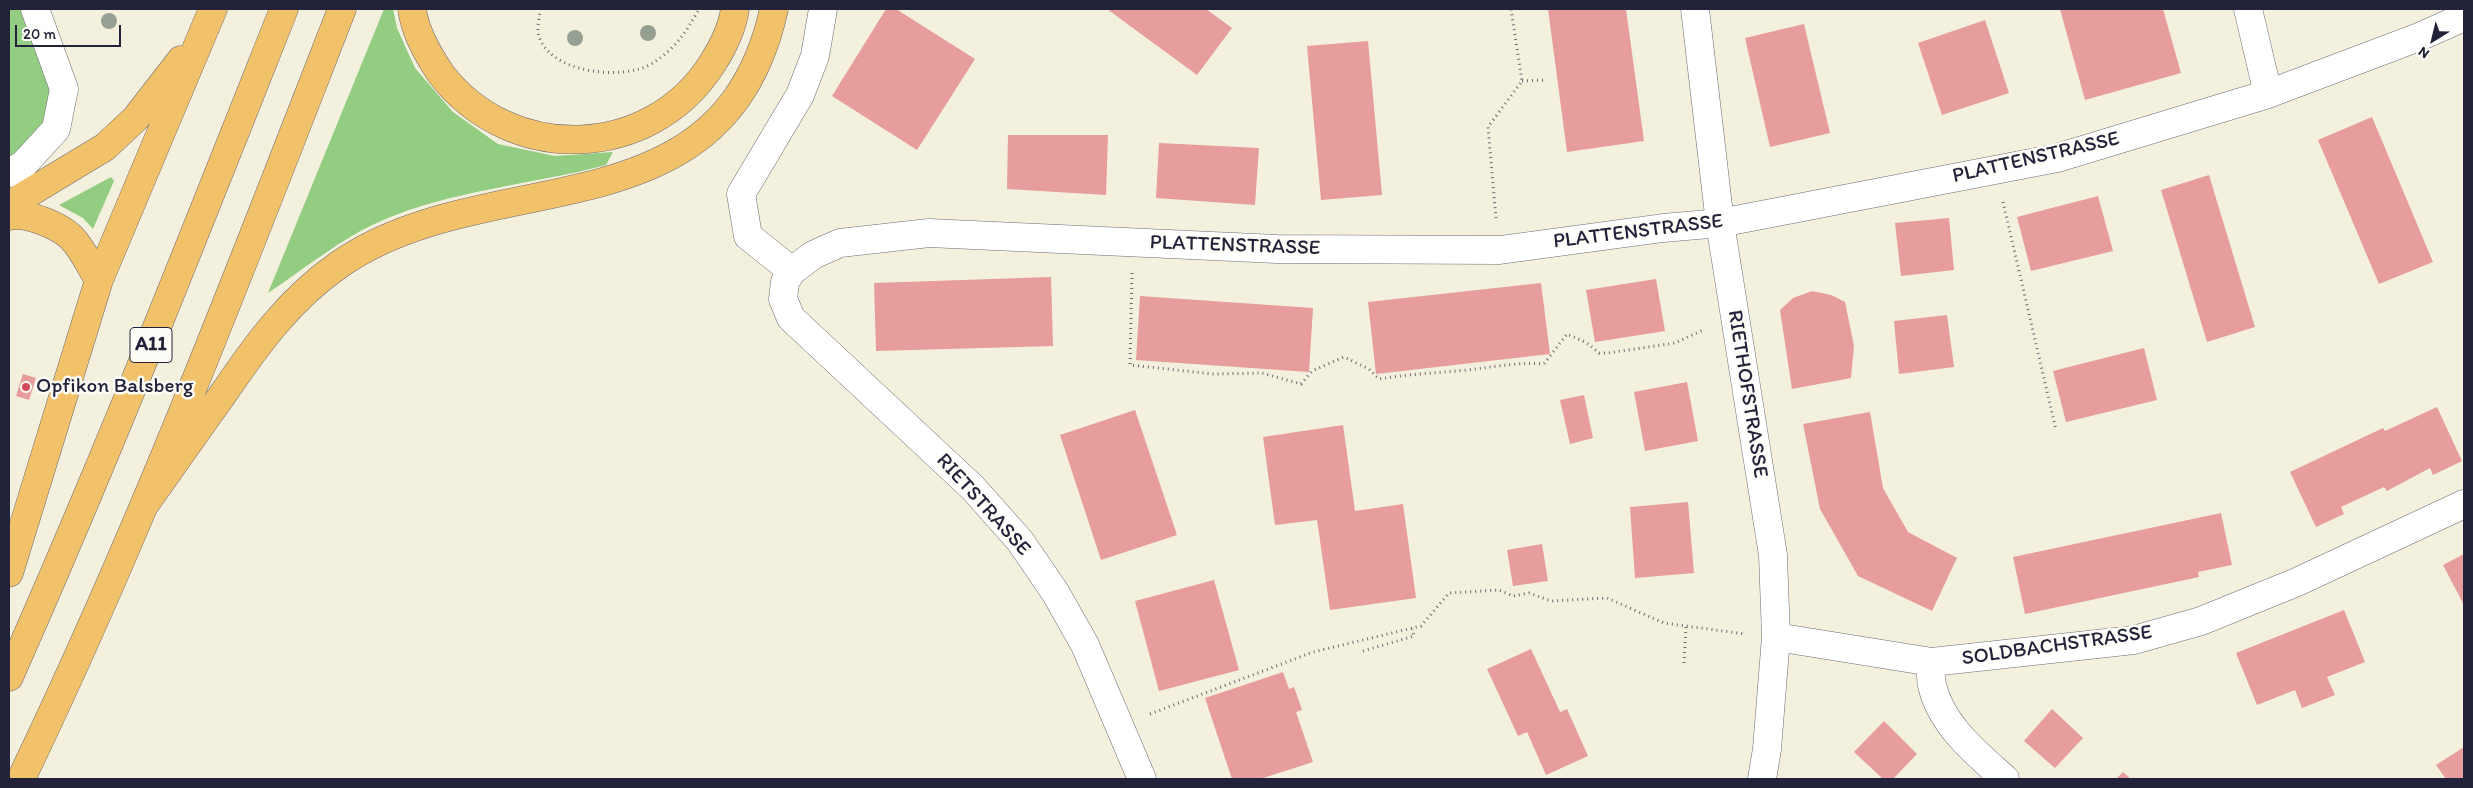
<!DOCTYPE html>
<html>
<head>
<meta charset="utf-8">
<style>
	body { margin:0 }
	#map { position:relative; width:2473px; height:788px; overflow:hidden; background:#f4f0de; font-family:Itim,sans-serif }
	canvas { display:block }
	.frame { position:absolute; inset:0; border:10px solid #22223b; pointer-events:none }
	.north { position:absolute; left:2408px; top:15px; width:50px; height:50px; -webkit-text-stroke:4px #fdfcf7; paint-order:stroke; rotate:216deg; font-size:14px; font-weight:700; line-height:20px; text-align:center; color:#22223b }
	.north::after { content:''; display:block; margin:auto; width:18px; height:22px; background:#22223b; clip-path:polygon(50% 0,100% 100%,50% 72%,0 100%) }
	.scale { position:absolute; left:15px; top:25px; width:106px; height:22px; box-sizing:border-box; border:2px solid #22223b; border-top:0; padding-left:6px; font-size:15px; line-height:18px; white-space:nowrap; color:#22223b; -webkit-text-stroke:4px #fdfcf7; paint-order:stroke }
</style>
</head>
<body>
<div id="map">
<canvas width="2473" height="788"></canvas>
<div class="frame"></div>
<div class="north">N</div>
<div class="scale">20 m</div>
</div>
<script>
const g = document.querySelector('canvas').getContext('2d');
g.lineJoin = 'round';
function paint(path, color) { g.fillStyle = color; g.fill(path, 'evenodd'); }
function trace(path, color, width, dash) { g.strokeStyle = color; g.lineWidth = width; g.lineCap = dash ? 'butt' : 'round'; g.setLineDash(dash || []); g.stroke(path); }
function drawText(font, color, halo, rows, align = 'center') {
  g.font = font + ' Itim,sans-serif'; g.lineWidth = 5; g.setLineDash([]); g.textBaseline = 'middle'; g.strokeStyle = halo; g.fillStyle = color; for (const [text, x, y, turn = 0] of rows) {
    g.save(); g.translate(x, y); g.rotate((+turn || 0) * Math.PI / 180); g.textAlign = isNaN(turn) ? turn : align; if (halo) g.strokeText(text, 0, 0); g.fillText(text, 0, 0); g.restore();
  }
}
paint(new Path2D(`
	M 9,9 L 23,9 L 54,82 L 49,118 L 29,145 L 9,158 Z
	M 384,9 L 393,9 L 397,28 L 415,68 L 453,112 L 498,144 L 555,156 L 613,152 L 606,165 C 531,185 452,190 381,221 C 343,237 303,270 268,293 Z
	M 111,177 L 114,181 L 93,229 L 83,218 L 59,205 Z`), '#93cd81');
paint(new Path2D(`
	M 886,9 L 896,9 L 975,59 L 917,150 L 832,96 Z
	M 1107,9 L 1206,9 L 1232,28 L 1197,75 Z
	M 1548,9 L 1626,9 L 1644,141 L 1567,152 Z
	M 2060,9 L 2163,9 L 2181,73 L 2085,100 Z
	M 1985,20 L 2009,93 L 1942,115 L 1918,43 Z
	M 1804,24 L 1830,133 L 1770,147 L 1745,38 Z
	M 1368,41 L 1382,195 L 1321,200 L 1307,46 Z
	M 2372,117 L 2433,262 L 2379,284 L 2318,140 Z
	M 1008,135 L 1108,135 L 1106,195 L 1007,189 Z
	M 1159,143 L 1259,148 L 1255,205 L 1156,198 Z
	M 2209,175 L 2255,327 L 2207,342 L 2161,190 Z
	M 2098,196 L 2113,251 L 2031,271 L 2017,217 Z
	M 1949,218 L 1954,270 L 1901,276 L 1895,223 Z
	M 1051,277 L 1053,346 L 876,351 L 874,283 Z
	M 1656,279 L 1665,331 L 1595,342 L 1586,290 Z
	M 1541,283 L 1550,354 L 1376,374 L 1368,302 Z
	M 1812,291 L 1831,295 L 1845,302 L 1854,346 L 1851,378 L 1792,389 L 1780,310 L 1793,298 Z
	M 1140,296 L 1313,308 L 1309,372 L 1136,360 Z
	M 1947,315 L 1954,367 L 1899,374 L 1894,321 Z
	M 2144,348 L 2157,400 L 2066,422 L 2053,371 Z
	M 23,374 L 36,378 L 29,400 L 16,396 Z
	M 1687,382 L 1698,441 L 1645,451 L 1634,392 Z
	M 1584,395 L 1593,438 L 1570,444 L 1560,400 Z
	M 2437,407 L 2462,461 L 2433,475 L 2430,468 L 2387,491 L 2384,487 L 2341,507 L 2344,514 L 2316,527 L 2290,472 L 2383,428 L 2385,431 Z
	M 1135,410 L 1177,535 L 1101,560 L 1060,435 Z
	M 1870,412 L 1883,488 L 1908,532 L 1957,558 L 1932,611 L 1858,576 L 1820,509 L 1803,424 Z
	M 1343,425 L 1355,511 L 1403,504 L 1416,598 L 1330,610 L 1317,520 L 1275,525 L 1263,437 Z
	M 1688,502 L 1694,573 L 1635,578 L 1630,507 Z
	M 2221,513 L 2232,565 L 2198,572 L 2199,577 L 2025,614 L 2013,557 Z
	M 1542,544 L 1548,581 L 1513,586 L 1507,550 Z
	M 2464,554 L 2464,605 L 2443,565 Z
	M 1214,580 L 1239,670 L 1159,691 L 1135,601 Z
	M 2344,610 L 2365,662 L 2327,677 L 2335,695 L 2302,708 L 2295,690 L 2257,705 L 2236,653 Z
	M 1531,649 L 1560,712 L 1567,709 L 1588,756 L 1546,775 L 1527,732 L 1518,736 L 1487,669 Z
	M 1283,672 L 1289,689 L 1294,687 L 1302,710 L 1296,712 L 1313,762 L 1260,779 L 1232,779 L 1205,698 Z
	M 2052,709 L 2083,738 L 2055,768 L 2024,741 Z
	M 1884,721 L 1917,754 L 1893,779 L 1883,779 L 1854,752 Z
	M 2464,747 L 2464,779 L 2446,779 L 2436,765 Z
	M 2123,772 L 2131,779 L 2116,779 Z`), '#e69d9b');
const minor = new Path2D(`
	M 1695,9 L 1720,223 L 1773,555 L 1776,637 L 1767,749 L 1762,779
	M 2248,9 L 2268,94
	M 9,173 L 23,165 L 56,129 L 64,89 L 35,9
	M 792,271 L 748,236 L 741,194 L 800,95 L 815,56 L 823,9
	M 1776,637 L 1932,662 L 2134,640 L 2201,621 L 2297,582 L 2464,504
	M 1932,662 C 1931,669 1930,678 1932,685 C 1941,725 1976,753 2005,779
	M 1142,779 L 1085,645 L 1055,592 L 1020,541 L 973,488 L 791,318 L 783,299 L 785,282 L 792,271 L 813,255 L 840,243 L 929,233 L 1277,249 L 1500,250 L 1663,228 L 1720,223 L 2057,158 L 2268,94 L 2419,37 L 2464,17`);
const highway = new Path2D(`
	M 412,9 C 415,32 428,55 441,74 C 511,165 650,161 712,64 C 723,47 732,29 735,9
	M 9,205 L 105,147 L 136,118 L 181,60
	M 9,216 C 28,212 65,227 76,243 C 85,254 91,268 99,280
	M 145,504 C 170,469 195,433 221,397 C 255,347 289,299 340,264 C 488,161 723,240 774,9
	M 9,573 L 99,280 L 213,9
	M 9,677 C 107,457 195,233 284,9
	M 21,779 C 142,528 241,268 342,9`);
trace(minor, '#6c6a74', 29);
trace(highway, '#6c6a74', 29);
trace(new Path2D(`
	M 540,9 C 540,16 537,25 538,32 C 545,73 623,82 653,63 C 676,48 686,32 699,9
	M 1522,81 L 1545,80
	M 2003,202 L 2056,430
	M 1496,218 L 1488,127 L 1522,81 L 1511,9
	M 1132,273 L 1130,365 L 1213,374 L 1262,373 L 1301,384 L 1312,371 L 1344,357 L 1369,369 L 1379,379 C 1408,374 1437,373 1467,370 C 1495,367 1515,362 1544,364 L 1567,334 L 1587,343 L 1599,353 L 1608,353 L 1675,343 L 1705,329
	M 1363,651 L 1414,636 L 1412,629
	M 1684,663 L 1686,626
	M 1150,714 L 1313,652 L 1421,626 L 1449,593 L 1499,590 L 1513,596 L 1529,593 L 1551,601 L 1607,598 L 1664,623 L 1745,634`), '#6c6a74', 3, [1, 4]);
trace(minor, '#fff', 28);
trace(highway, '#f2c26a', 28);
g.fillStyle = '#96a092';
for (const [x, y] of [
	[109,21],
	[648,33],
	[575,38]
]) { g.beginPath(); g.arc(x, y, 8, 0, 2 * Math.PI); g.fill(); }
for (const [x, y, r, color] of [
	[26,387,5,"#d1495b"]
]) { const dot = new Path2D(); dot.arc(x, y, r, 0, 2 * Math.PI); g.fillStyle = color; g.fill(dot); trace(dot, '#fdfcf7', 2); }
for (const [x, y, w] of [
	[151,345,42]
]) { const box = new Path2D(); box.roundRect(x - w / 2, y - 17.5, w, 35, 4); g.fillStyle = '#fdfcf7'; g.fill(box); trace(box, '#22223b', 1); }
drawText('bold 20px', '#22223b', null, [
	["A11",151,345]
]);
drawText('21px', '#22223b', '#fdfcf7', [
	["PLATTENSTRASSE",2036,158,-13],
	["PLATTENSTRASSE",1638,232,-7],
	["PLATTENSTRASSE",1235,246,2],
	["RIETHOFSTRASSE",1747,394,81],
	["RIETSTRASSE",983,505,48],
	["SOLDBACHSTRASSE",2057,646,-8]
]);
drawText('21px', '#22223b', '#fdfcf7', [
	["Opfikon Balsberg",36,387]
], 'left');
</script>
</body>
</html>
